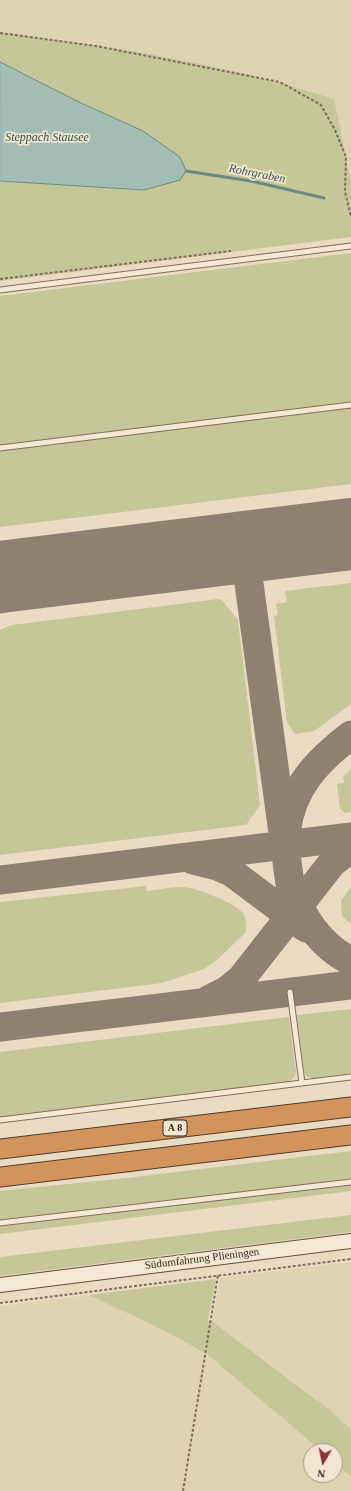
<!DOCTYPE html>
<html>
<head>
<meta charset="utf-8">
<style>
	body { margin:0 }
	#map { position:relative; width:351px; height:1491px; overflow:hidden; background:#eadbc3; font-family:"Times New Roman",serif }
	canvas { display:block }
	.north { position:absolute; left:303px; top:1443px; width:40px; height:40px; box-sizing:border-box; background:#f2e6d2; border:1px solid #a69a8a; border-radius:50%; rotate:189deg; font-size:11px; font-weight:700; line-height:16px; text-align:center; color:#33271e }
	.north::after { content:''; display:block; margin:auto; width:14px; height:18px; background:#8c3138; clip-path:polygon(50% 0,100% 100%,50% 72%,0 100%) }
</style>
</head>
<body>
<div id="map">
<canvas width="351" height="1491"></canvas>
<div class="north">N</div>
</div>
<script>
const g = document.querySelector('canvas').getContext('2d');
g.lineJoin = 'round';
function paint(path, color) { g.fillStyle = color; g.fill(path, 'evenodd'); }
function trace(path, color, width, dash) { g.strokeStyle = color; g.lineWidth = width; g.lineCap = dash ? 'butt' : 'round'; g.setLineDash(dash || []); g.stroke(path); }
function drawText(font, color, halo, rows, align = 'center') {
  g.font = font + ' "Times New Roman",serif'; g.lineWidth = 3.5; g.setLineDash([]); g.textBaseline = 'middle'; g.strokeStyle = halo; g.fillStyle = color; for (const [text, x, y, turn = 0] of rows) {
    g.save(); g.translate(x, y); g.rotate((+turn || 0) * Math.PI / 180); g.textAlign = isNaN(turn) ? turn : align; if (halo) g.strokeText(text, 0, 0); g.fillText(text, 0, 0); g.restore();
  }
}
paint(new Path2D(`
	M 0,0 L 351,0 L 351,185 L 96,44 L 0,32 Z
	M 351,1262 L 351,1430 L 320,1401 L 316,1400 L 212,1321 L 220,1278 Z
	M 89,1295 L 163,1330 L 207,1354 L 321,1451 L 311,1451 L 311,1475 L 335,1475 L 335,1463 L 351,1477 L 351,1491 L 0,1491 L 0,1306 Z`), '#dfd4b1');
paint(new Path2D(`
	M 0,32 C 112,46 226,64 334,99 L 351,183 L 351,237 L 0,281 L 0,181 L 144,190 L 180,157 L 143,131 L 79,102 L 0,62 Z
	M 351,253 L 351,403 L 0,446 L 0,296 Z
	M 351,407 L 351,484 L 0,527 L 0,450 Z
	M 351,583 L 351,704 L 314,731 L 295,734 L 287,722 L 274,616 L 278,615 L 276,604 L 287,602 L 285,591 Z
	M 218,599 L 222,600 L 238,620 L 260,805 L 246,825 L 0,855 L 0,630 L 12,625 Z
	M 351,769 L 351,812 L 345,813 L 340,809 L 337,784 L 344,783 L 343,777 Z
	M 146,886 L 147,891 C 160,890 176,885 190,888 C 201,890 236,904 243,913 C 247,919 247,927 245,933 L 217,960 L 204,969 L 162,983 L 0,1003 L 0,902 Z
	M 351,887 L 351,924 L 342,916 L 341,901 Z
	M 351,1009 L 351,1075 C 339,1076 310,1084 304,1073 L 297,1015 Z
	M 289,1017 L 296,1071 L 295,1076 L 289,1082 L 0,1118 L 0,1052 Z
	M 351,1151 L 351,1191 L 0,1234 L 0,1191 L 126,1178 Z
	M 351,1215 L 351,1232 L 0,1276 L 0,1257 Z
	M 216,1279 L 208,1321 L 212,1321 L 316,1400 L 320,1401 L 351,1430 L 351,1477 L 335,1463 L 335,1451 L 321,1451 L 207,1354 L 163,1330 L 89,1295 Z`), '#c5c798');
const water = new Path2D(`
	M 0,62 L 79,102 L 143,131 L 180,157 L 186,171 L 180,180 L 144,190 L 0,181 Z`);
paint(water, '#a4bdb4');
trace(water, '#6c8a80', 1);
trace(new Path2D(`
	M 186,171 L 251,181 L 324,198`), '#6c8a80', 3);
trace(new Path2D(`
	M 244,547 L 290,884 C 300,915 320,946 351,961
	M 0,599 L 73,568
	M 286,832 C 292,787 316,762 351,735
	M 193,860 L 217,866 L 231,872 L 306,928
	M 0,880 L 351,837
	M 210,999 L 226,991 L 241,979 L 332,863 L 351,848
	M 0,1027 L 351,985`), '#8e8170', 29);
trace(new Path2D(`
	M 0,577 L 351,534`), '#8e8170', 72);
const service = new Path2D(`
	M 0,290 L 351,246
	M 0,448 L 351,405
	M 290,992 L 302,1083
	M 0,1120 L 351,1077
	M 0,1223 L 351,1182`);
const secondary = new Path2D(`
	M 0,1285 L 351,1241`);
const motorway = new Path2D(`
	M 0,1149 L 351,1107
	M 0,1177 L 351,1135`);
trace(service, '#826d5b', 7);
trace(secondary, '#644e3e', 16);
trace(motorway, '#503c2f', 21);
trace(new Path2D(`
	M 0,33 L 96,46 L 280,82 L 321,105 L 335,130 L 346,157 L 345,192 L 351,217
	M 0,279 L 231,251
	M 0,1303 L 351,1259
	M 183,1491 L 218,1275`), '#826d5b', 2, [3, 2]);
trace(service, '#f5e9d5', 5);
trace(secondary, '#f5e9d5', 14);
trace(motorway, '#d2945a', 19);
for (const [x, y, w] of [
	[175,1128,24]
]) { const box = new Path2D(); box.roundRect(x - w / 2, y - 8, w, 16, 3); g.fillStyle = '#f2e6d2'; g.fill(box); trace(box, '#33271e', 1); }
drawText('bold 10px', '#33271e', null, [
	["A 8",175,1128]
]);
drawText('11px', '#33271e', '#f2e6d2', [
	["Südumfahrung Plieningen",202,1259,-7]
]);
drawText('italic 12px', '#2f524d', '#f2e6d2', [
	["Steppach Stausee",47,138],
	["Rohrgraben",257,174,11]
]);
</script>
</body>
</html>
